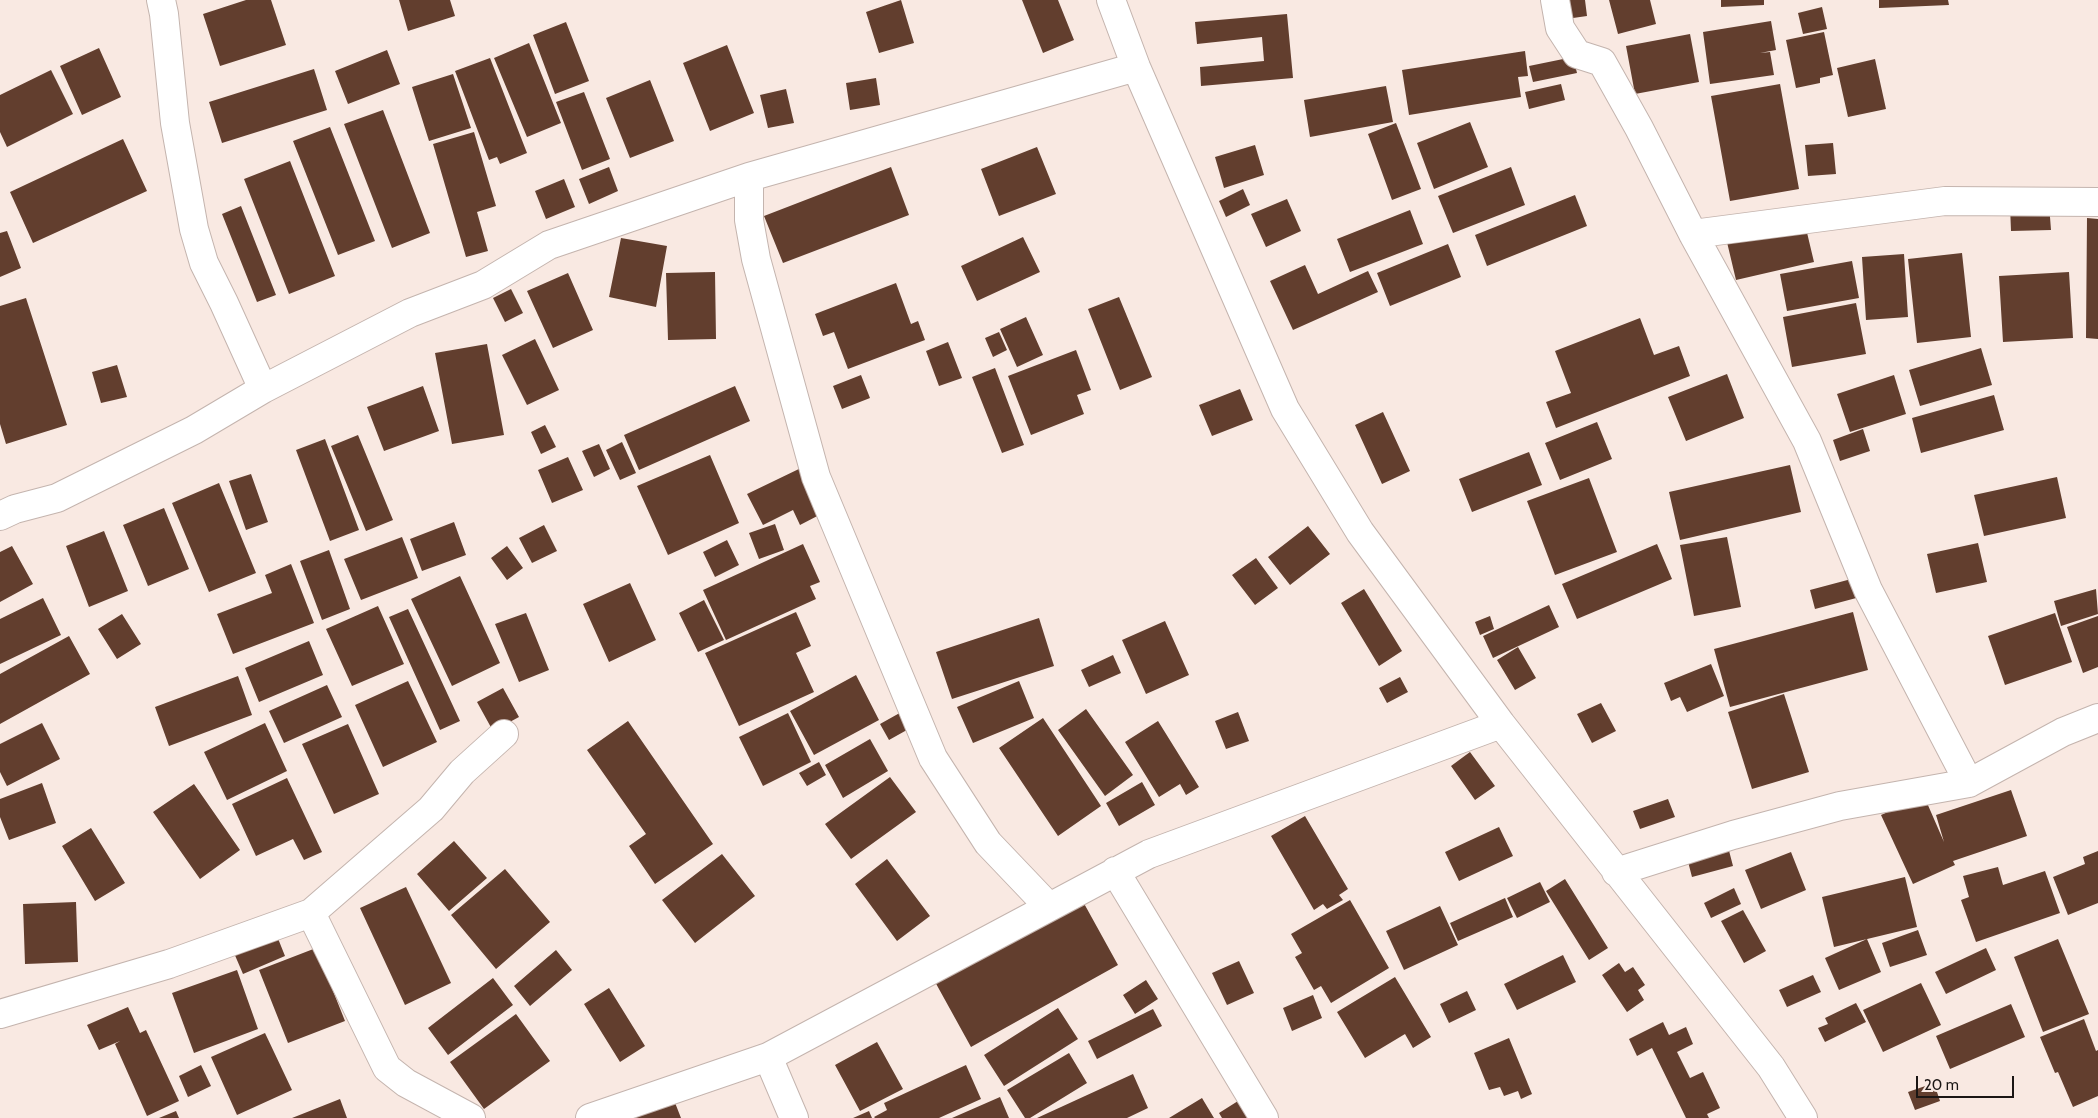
<!DOCTYPE html>
<html>
<head>
<meta charset="utf-8">
<style>
	body { margin:0 }
	#map { position:relative; width:2098px; height:1118px; overflow:hidden; background:#f9e9e2; font-family:Cabin,sans-serif }
	canvas { display:block }
	.scale { position:absolute; left:1916px; top:1076px; width:98px; height:22px; box-sizing:border-box; border:2px solid #1b1614; border-top:0; padding-left:6px; font-size:15px; line-height:18px; white-space:nowrap; color:#1b1614; -webkit-text-stroke:4px #f9e9e2; paint-order:stroke }
</style>
</head>
<body>
<div id="map">
<canvas width="2098" height="1118"></canvas>
<div class="scale">20 m</div>
</div>
<script>
const g = document.querySelector('canvas').getContext('2d');
g.lineJoin = 'round';
function paint(path, color) { g.fillStyle = color; g.fill(path, 'evenodd'); }
function trace(path, color, width, dash) { g.strokeStyle = color; g.lineWidth = width; g.lineCap = dash ? 'butt' : 'round'; g.setLineDash(dash || []); g.stroke(path); }
paint(new Path2D(`
	M 246,0 L 271,0 L 286,45 L 220,66 L 203,14 Z
	M 399,0 L 450,0 L 455,16 L 408,31 Z
	M 901,0 L 914,43 L 879,53 L 866,12 Z
	M 1022,0 L 1058,0 L 1074,40 L 1043,53 Z
	M 1556,0 L 1585,0 L 1587,16 L 1559,20 Z
	M 1609,0 L 1650,0 L 1656,24 L 1618,34 Z
	M 1721,0 L 1764,0 L 1764,5 L 1721,7 Z
	M 1879,0 L 1948,0 L 1949,5 L 1879,8 Z
	M 1822,7 L 1827,29 L 1803,34 L 1798,13 Z
	M 1287,14 L 1293,78 L 1201,86 L 1200,67 L 1264,61 L 1262,37 L 1197,44 L 1195,22 Z
	M 1771,21 L 1776,50 L 1760,53 L 1770,52 L 1774,75 L 1710,84 L 1703,32 Z
	M 566,22 L 589,81 L 555,94 L 533,35 Z
	M 1824,32 L 1833,75 L 1820,78 L 1820,83 L 1796,88 L 1786,40 Z
	M 1690,34 L 1699,82 L 1635,94 L 1626,46 Z
	M 529,43 L 561,123 L 527,137 L 494,58 Z
	M 727,45 L 754,113 L 710,131 L 683,63 Z
	M 99,48 L 121,97 L 82,115 L 60,66 Z
	M 387,50 L 400,84 L 348,104 L 335,71 Z
	M 1525,51 L 1528,76 L 1518,77 L 1521,97 L 1409,115 L 1402,70 Z
	M 1573,57 L 1577,73 L 1533,82 L 1529,66 Z
	M 490,58 L 527,153 L 500,164 L 497,157 L 489,160 L 455,71 Z
	M 1875,59 L 1886,109 L 1848,117 L 1837,68 Z
	M 314,69 L 327,110 L 222,143 L 209,102 Z
	M 51,70 L 73,114 L 7,147 L 0,132 L 0,95 Z
	M 453,74 L 471,128 L 429,141 L 412,87 Z
	M 876,78 L 880,105 L 850,110 L 846,83 Z
	M 650,80 L 674,141 L 630,158 L 606,98 Z
	M 1561,84 L 1565,100 L 1529,109 L 1525,92 Z
	M 1780,84 L 1799,189 L 1730,201 L 1711,96 Z
	M 1386,86 L 1393,122 L 1310,137 L 1304,100 Z
	M 786,89 L 794,123 L 768,128 L 760,95 Z
	M 584,92 L 610,159 L 582,170 L 556,102 Z
	M 383,110 L 430,233 L 392,248 L 344,124 Z
	M 1470,122 L 1488,167 L 1434,189 L 1417,143 Z
	M 1396,123 L 1421,189 L 1392,200 L 1368,134 Z
	M 330,127 L 375,241 L 338,255 L 293,141 Z
	M 474,132 L 496,206 L 477,212 L 488,251 L 466,257 L 433,144 Z
	M 123,139 L 147,191 L 33,243 L 10,192 Z
	M 1833,143 L 1836,174 L 1808,176 L 1805,145 Z
	M 1255,145 L 1264,175 L 1224,188 L 1215,157 Z
	M 1037,147 L 1056,194 L 999,216 L 981,169 Z
	M 290,161 L 335,276 L 289,294 L 244,179 Z
	M 609,167 L 618,191 L 589,204 L 579,179 Z
	M 891,167 L 909,215 L 783,263 L 764,216 Z
	M 1511,167 L 1525,205 L 1453,233 L 1438,196 Z
	M 564,179 L 575,207 L 546,219 L 535,191 Z
	M 1243,189 L 1250,205 L 1226,217 L 1219,201 Z
	M 1575,195 L 1587,226 L 1487,266 L 1475,235 Z
	M 1287,199 L 1301,231 L 1266,247 L 1251,214 Z
	M 2049,204 L 2051,230 L 2011,231 L 2010,206 Z
	M 241,206 L 276,295 L 257,302 L 222,214 Z
	M 1410,210 L 1423,244 L 1350,272 L 1337,239 Z
	M 2087,218 L 2098,219 L 2098,339 L 2086,338 Z
	M 1804,220 L 1814,262 L 1736,280 L 1726,238 Z
	M 7,231 L 21,268 L 0,277 L 0,233 Z
	M 1023,237 L 1040,272 L 977,301 L 961,266 Z
	M 621,238 L 667,246 L 656,307 L 609,297 Z
	M 1448,244 L 1461,277 L 1390,306 L 1377,273 Z
	M 1962,253 L 1971,337 L 1917,343 L 1908,259 Z
	M 1904,254 L 1908,317 L 1866,320 L 1862,257 Z
	M 1852,261 L 1859,298 L 1787,311 L 1780,274 Z
	M 1305,265 L 1318,294 L 1368,271 L 1378,292 L 1293,330 L 1270,281 Z
	M 715,272 L 716,339 L 668,340 L 666,273 Z
	M 2069,272 L 2073,338 L 2003,342 L 1999,276 Z
	M 568,273 L 593,330 L 553,348 L 527,291 Z
	M 896,283 L 911,324 L 918,321 L 925,340 L 848,369 L 834,332 L 823,336 L 815,314 Z
	M 511,289 L 523,313 L 505,322 L 493,298 Z
	M 1119,297 L 1152,377 L 1120,390 L 1088,309 Z
	M 26,298 L 67,425 L 6,444 L 0,424 L 0,306 Z
	M 1856,303 L 1866,354 L 1792,367 L 1783,317 Z
	M 1026,317 L 1043,355 L 1017,367 L 1000,329 Z
	M 1640,318 L 1654,355 L 1679,346 L 1690,376 L 1556,428 L 1546,402 L 1571,393 L 1555,351 Z
	M 999,332 L 1007,350 L 993,357 L 985,338 Z
	M 535,339 L 559,390 L 527,405 L 502,355 Z
	M 948,342 L 962,378 L 939,386 L 926,351 Z
	M 487,344 L 504,435 L 452,444 L 435,353 Z
	M 1981,348 L 1992,385 L 1920,406 L 1909,370 Z
	M 1076,350 L 1091,390 L 1077,395 L 1084,414 L 1031,435 L 1008,376 Z
	M 117,365 L 127,397 L 101,403 L 92,372 Z
	M 995,368 L 1024,445 L 1002,453 L 972,377 Z
	M 1727,374 L 1744,418 L 1686,441 L 1668,397 Z
	M 861,375 L 870,398 L 842,409 L 833,386 Z
	M 1894,375 L 1906,414 L 1850,432 L 1837,394 Z
	M 423,386 L 439,431 L 384,451 L 367,407 Z
	M 735,386 L 750,421 L 639,470 L 624,435 Z
	M 1240,389 L 1253,420 L 1212,436 L 1199,405 Z
	M 1994,395 L 2004,430 L 1921,453 L 1912,418 Z
	M 1383,412 L 1410,471 L 1382,484 L 1355,425 Z
	M 1597,422 L 1612,459 L 1560,480 L 1545,443 Z
	M 545,425 L 556,447 L 541,454 L 531,432 Z
	M 1863,429 L 1870,451 L 1840,461 L 1833,440 Z
	M 358,435 L 393,520 L 366,531 L 331,446 Z
	M 325,439 L 359,530 L 330,541 L 296,450 Z
	M 622,442 L 636,473 L 620,480 L 606,450 Z
	M 599,444 L 610,469 L 594,477 L 582,451 Z
	M 1529,452 L 1542,485 L 1472,512 L 1459,479 Z
	M 710,455 L 739,523 L 668,555 L 637,486 Z
	M 568,457 L 583,490 L 552,503 L 538,470 Z
	M 1790,465 L 1801,512 L 1680,540 L 1669,492 Z
	M 803,467 L 825,512 L 800,525 L 793,510 L 763,525 L 747,494 Z
	M 251,474 L 268,522 L 246,530 L 229,481 Z
	M 2057,477 L 2066,518 L 1984,536 L 1974,495 Z
	M 1589,478 L 1617,552 L 1555,575 L 1527,501 Z
	M 219,483 L 256,573 L 209,592 L 172,503 Z
	M 164,508 L 189,569 L 148,586 L 123,525 Z
	M 454,522 L 466,555 L 422,571 L 410,539 Z
	M 775,524 L 784,550 L 759,559 L 749,533 Z
	M 544,525 L 557,551 L 532,563 L 519,538 Z
	M 1308,526 L 1330,554 L 1290,585 L 1268,557 Z
	M 104,531 L 128,591 L 89,607 L 66,546 Z
	M 402,537 L 418,578 L 361,600 L 344,559 Z
	M 1727,537 L 1741,607 L 1694,616 L 1680,545 Z
	M 727,540 L 739,565 L 715,577 L 703,552 Z
	M 1978,543 L 1987,582 L 1936,593 L 1927,554 Z
	M 803,544 L 820,582 L 810,586 L 816,599 L 726,640 L 703,590 Z
	M 1657,544 L 1672,579 L 1577,619 L 1562,584 Z
	M 12,546 L 33,584 L 0,602 L 0,552 Z
	M 507,546 L 523,568 L 507,580 L 491,558 Z
	M 329,550 L 350,609 L 322,620 L 300,561 Z
	M 1256,558 L 1278,588 L 1255,605 L 1232,575 Z
	M 291,564 L 314,623 L 233,654 L 217,614 L 272,593 L 265,575 Z
	M 460,576 L 500,663 L 452,686 L 411,599 Z
	M 1855,578 L 1860,597 L 1815,609 L 1810,590 Z
	M 630,583 L 656,640 L 609,662 L 583,604 Z
	M 1364,589 L 1402,651 L 1379,666 L 1341,603 Z
	M 2096,589 L 2098,614 L 2061,626 L 2054,601 Z
	M 43,598 L 61,635 L 0,664 L 0,619 Z
	M 704,600 L 724,640 L 698,652 L 679,613 Z
	M 1549,605 L 1559,627 L 1493,658 L 1483,636 Z
	M 378,606 L 404,664 L 352,686 L 326,629 Z
	M 408,609 L 460,721 L 440,730 L 389,617 Z
	M 796,612 L 811,646 L 796,653 L 814,692 L 739,726 L 705,653 Z
	M 1853,612 L 1868,670 L 1730,707 L 1714,649 Z
	M 526,613 L 549,670 L 519,682 L 495,624 Z
	M 2055,613 L 2072,662 L 2005,685 L 1988,636 Z
	M 122,614 L 141,644 L 117,659 L 98,629 Z
	M 1490,616 L 1494,629 L 1480,635 L 1475,622 Z
	M 2098,616 L 2098,667 L 2083,673 L 2067,627 Z
	M 1039,618 L 1054,666 L 952,699 L 936,652 Z
	M 1165,621 L 1189,675 L 1146,694 L 1122,640 Z
	M 69,636 L 90,674 L 0,724 L 0,674 Z
	M 309,641 L 323,675 L 259,702 L 245,668 Z
	M 1518,647 L 1536,678 L 1515,690 L 1497,660 Z
	M 1113,655 L 1121,673 L 1089,687 L 1081,670 Z
	M 1711,664 L 1724,696 L 1687,712 L 1680,697 L 1671,701 L 1664,683 Z
	M 856,675 L 879,720 L 814,755 L 790,711 Z
	M 238,676 L 252,715 L 169,746 L 155,707 Z
	M 1400,677 L 1408,692 L 1387,703 L 1379,688 Z
	M 408,681 L 437,742 L 383,767 L 355,705 Z
	M 1019,681 L 1034,718 L 973,743 L 957,707 Z
	M 327,685 L 342,717 L 284,743 L 269,711 Z
	M 503,688 L 519,717 L 493,731 L 477,702 Z
	M 1784,694 L 1809,772 L 1752,789 L 1728,712 Z
	M 1601,703 L 1616,731 L 1592,743 L 1577,714 Z
	M 1086,709 L 1133,775 L 1105,796 L 1058,730 Z
	M 905,710 L 914,726 L 889,740 L 880,724 Z
	M 1238,712 L 1249,741 L 1226,749 L 1215,721 Z
	M 788,713 L 811,762 L 763,786 L 739,737 Z
	M 1043,718 L 1101,806 L 1058,836 L 999,748 Z
	M 628,721 L 713,844 L 655,884 L 629,846 L 646,834 L 587,750 Z
	M 1158,721 L 1199,787 L 1186,795 L 1180,784 L 1159,797 L 1125,742 Z
	M 42,723 L 60,759 L 7,786 L 0,772 L 0,744 Z
	M 265,723 L 287,771 L 227,800 L 204,752 Z
	M 348,724 L 379,794 L 334,814 L 302,744 Z
	M 870,739 L 888,771 L 843,798 L 825,765 Z
	M 1470,752 L 1495,786 L 1475,800 L 1451,766 Z
	M 819,762 L 826,775 L 807,786 L 799,773 Z
	M 890,777 L 916,812 L 851,859 L 825,824 Z
	M 287,778 L 322,852 L 304,860 L 293,839 L 256,856 L 232,804 Z
	M 1142,782 L 1155,805 L 1119,826 L 1106,803 Z
	M 42,783 L 56,823 L 9,840 L 0,817 L 0,799 Z
	M 194,784 L 240,850 L 200,879 L 153,812 Z
	M 2011,790 L 2027,836 L 1953,861 L 1955,865 L 1913,884 L 1881,815 L 1924,796 L 1944,842 L 1936,815 Z
	M 1668,799 L 1675,817 L 1640,829 L 1633,811 Z
	M 1305,816 L 1348,889 L 1339,895 L 1343,900 L 1327,909 L 1323,904 L 1314,910 L 1271,836 Z
	M 1499,827 L 1513,856 L 1459,881 L 1445,852 Z
	M 91,828 L 125,883 L 95,901 L 62,846 Z
	M 454,841 L 487,878 L 449,911 L 417,874 Z
	M 1727,843 L 1733,866 L 1692,877 L 1686,854 Z
	M 2098,851 L 2098,903 L 2068,915 L 2053,877 L 2085,864 L 2083,857 Z
	M 1791,852 L 1806,890 L 1761,909 L 1745,870 Z
	M 722,854 L 755,896 L 695,943 L 662,900 Z
	M 887,859 L 930,916 L 897,941 L 855,884 Z
	M 1998,867 L 2003,885 L 2045,871 L 2060,913 L 1976,942 L 1961,900 L 1969,897 L 1963,876 Z
	M 505,869 L 550,922 L 496,969 L 451,915 Z
	M 1905,877 L 1917,927 L 1834,947 L 1822,897 Z
	M 1565,879 L 1608,948 L 1589,960 L 1546,891 Z
	M 1540,882 L 1550,902 L 1517,918 L 1507,898 Z
	M 406,887 L 451,983 L 405,1005 L 360,908 Z
	M 1734,888 L 1741,904 L 1711,918 L 1704,903 Z
	M 1081,898 L 1118,965 L 971,1047 L 934,980 Z
	M 1505,898 L 1513,917 L 1458,941 L 1450,923 Z
	M 1350,900 L 1389,968 L 1331,1003 L 1321,986 L 1314,990 L 1295,957 L 1302,953 L 1291,934 Z
	M 76,902 L 78,962 L 25,964 L 23,904 Z
	M 1440,906 L 1458,945 L 1404,970 L 1386,931 Z
	M 1743,910 L 1766,951 L 1744,963 L 1721,921 Z
	M 1918,930 L 1927,955 L 1890,967 L 1882,943 Z
	M 277,936 L 285,956 L 243,974 L 234,953 Z
	M 1867,939 L 1881,972 L 1839,990 L 1825,958 Z
	M 2058,939 L 2089,1014 L 2043,1032 L 2014,957 Z
	M 316,948 L 345,1021 L 288,1043 L 259,970 Z
	M 1986,948 L 1996,970 L 1946,994 L 1935,972 Z
	M 556,950 L 572,970 L 530,1006 L 514,986 Z
	M 1563,955 L 1576,982 L 1517,1010 L 1504,984 Z
	M 1239,961 L 1254,993 L 1227,1005 L 1212,973 Z
	M 1619,963 L 1625,972 L 1633,967 L 1645,985 L 1638,990 L 1644,1000 L 1627,1012 L 1602,975 Z
	M 237,970 L 258,1029 L 194,1053 L 172,993 Z
	M 1813,975 L 1821,992 L 1787,1007 L 1779,990 Z
	M 1395,977 L 1431,1037 L 1413,1048 L 1405,1034 L 1365,1058 L 1337,1012 Z
	M 493,978 L 513,1005 L 448,1055 L 428,1028 Z
	M 1146,980 L 1158,999 L 1135,1014 L 1123,995 Z
	M 1921,983 L 1941,1025 L 1883,1052 L 1863,1010 Z
	M 609,988 L 645,1046 L 620,1062 L 584,1004 Z
	M 1467,991 L 1476,1010 L 1449,1023 L 1440,1004 Z
	M 1313,995 L 1322,1018 L 1292,1031 L 1283,1008 Z
	M 1856,1003 L 1866,1022 L 1825,1042 L 1818,1028 L 1828,1024 L 1825,1018 Z
	M 2011,1004 L 2025,1037 L 1950,1069 L 1936,1036 Z
	M 128,1007 L 140,1033 L 146,1030 L 179,1101 L 147,1116 L 115,1044 L 120,1041 L 99,1050 L 87,1025 Z
	M 1058,1008 L 1078,1039 L 1004,1086 L 984,1055 Z
	M 1153,1009 L 1162,1026 L 1097,1059 L 1088,1041 Z
	M 516,1014 L 550,1061 L 484,1109 L 450,1062 Z
	M 2084,1019 L 2096,1051 L 2098,1050 L 2098,1096 L 2073,1107 L 2058,1072 L 2055,1073 L 2040,1037 Z
	M 1663,1022 L 1669,1035 L 1686,1027 L 1693,1044 L 1677,1052 L 1690,1078 L 1703,1072 L 1720,1108 L 1707,1114 L 1709,1118 L 1686,1118 L 1652,1048 L 1637,1056 L 1629,1039 Z
	M 265,1033 L 292,1090 L 237,1115 L 211,1057 Z
	M 1509,1038 L 1532,1094 L 1521,1099 L 1518,1091 L 1504,1096 L 1500,1087 L 1489,1090 L 1474,1053 Z
	M 877,1042 L 903,1089 L 860,1111 L 835,1065 Z
	M 1069,1053 L 1087,1083 L 1030,1118 L 1025,1118 L 1007,1090 Z
	M 201,1065 L 211,1086 L 188,1097 L 179,1076 Z
	M 966,1065 L 981,1099 L 939,1118 L 875,1118 L 874,1117 L 887,1110 L 884,1103 Z
	M 1133,1074 L 1148,1108 L 1127,1118 L 1037,1118 Z
	M 1934,1083 L 1940,1101 L 1915,1110 L 1908,1092 Z
	M 672,1095 L 681,1118 L 615,1118 Z
	M 1000,1097 L 1009,1118 L 952,1118 Z
	M 1202,1098 L 1214,1118 L 1169,1118 Z
	M 340,1099 L 347,1118 L 292,1118 Z
	M 1238,1101 L 1249,1118 L 1222,1118 L 1219,1113 Z
	M 176,1111 L 179,1118 L 159,1118 Z
	M 869,1111 L 872,1118 L 853,1118 Z`), '#623e2e');
const minor = new Path2D(`
	M 161,0 L 164,14 L 175,123 L 194,229 L 204,263 L 224,303 L 263,389
	M 1111,0 L 1136,67 L 1285,409 L 1360,532 L 1501,724 L 1771,1067 L 1803,1118
	M 1555,0 L 1560,28 L 1577,54 L 1602,62 L 1639,128 L 1693,234 L 1807,441 L 1868,590 L 1969,783
	M 749,177 L 1136,67
	M 1693,234 L 1945,201 L 2098,202
	M 0,516 L 15,509 L 57,498 L 194,430 L 263,389 L 410,313 L 483,285 L 549,245 L 749,177 L 749,220 L 756,259 L 816,477 L 933,758 L 988,843 L 1049,907
	M 1115,871 L 1264,1118
	M 1616,872 L 1733,835 L 1840,806 L 1969,783 L 2063,732 L 2098,718
	M 311,913 L 387,1068 L 406,1083 L 471,1118
	M 0,1014 L 169,964 L 311,913 L 431,809 L 462,772 L 504,734
	M 768,1057 L 794,1118
	M 590,1118 L 768,1057 L 1149,854 L 1501,724`);
trace(minor, '#c4b4ae', 30);
trace(minor, '#fff', 28);
</script>
</body>
</html>
